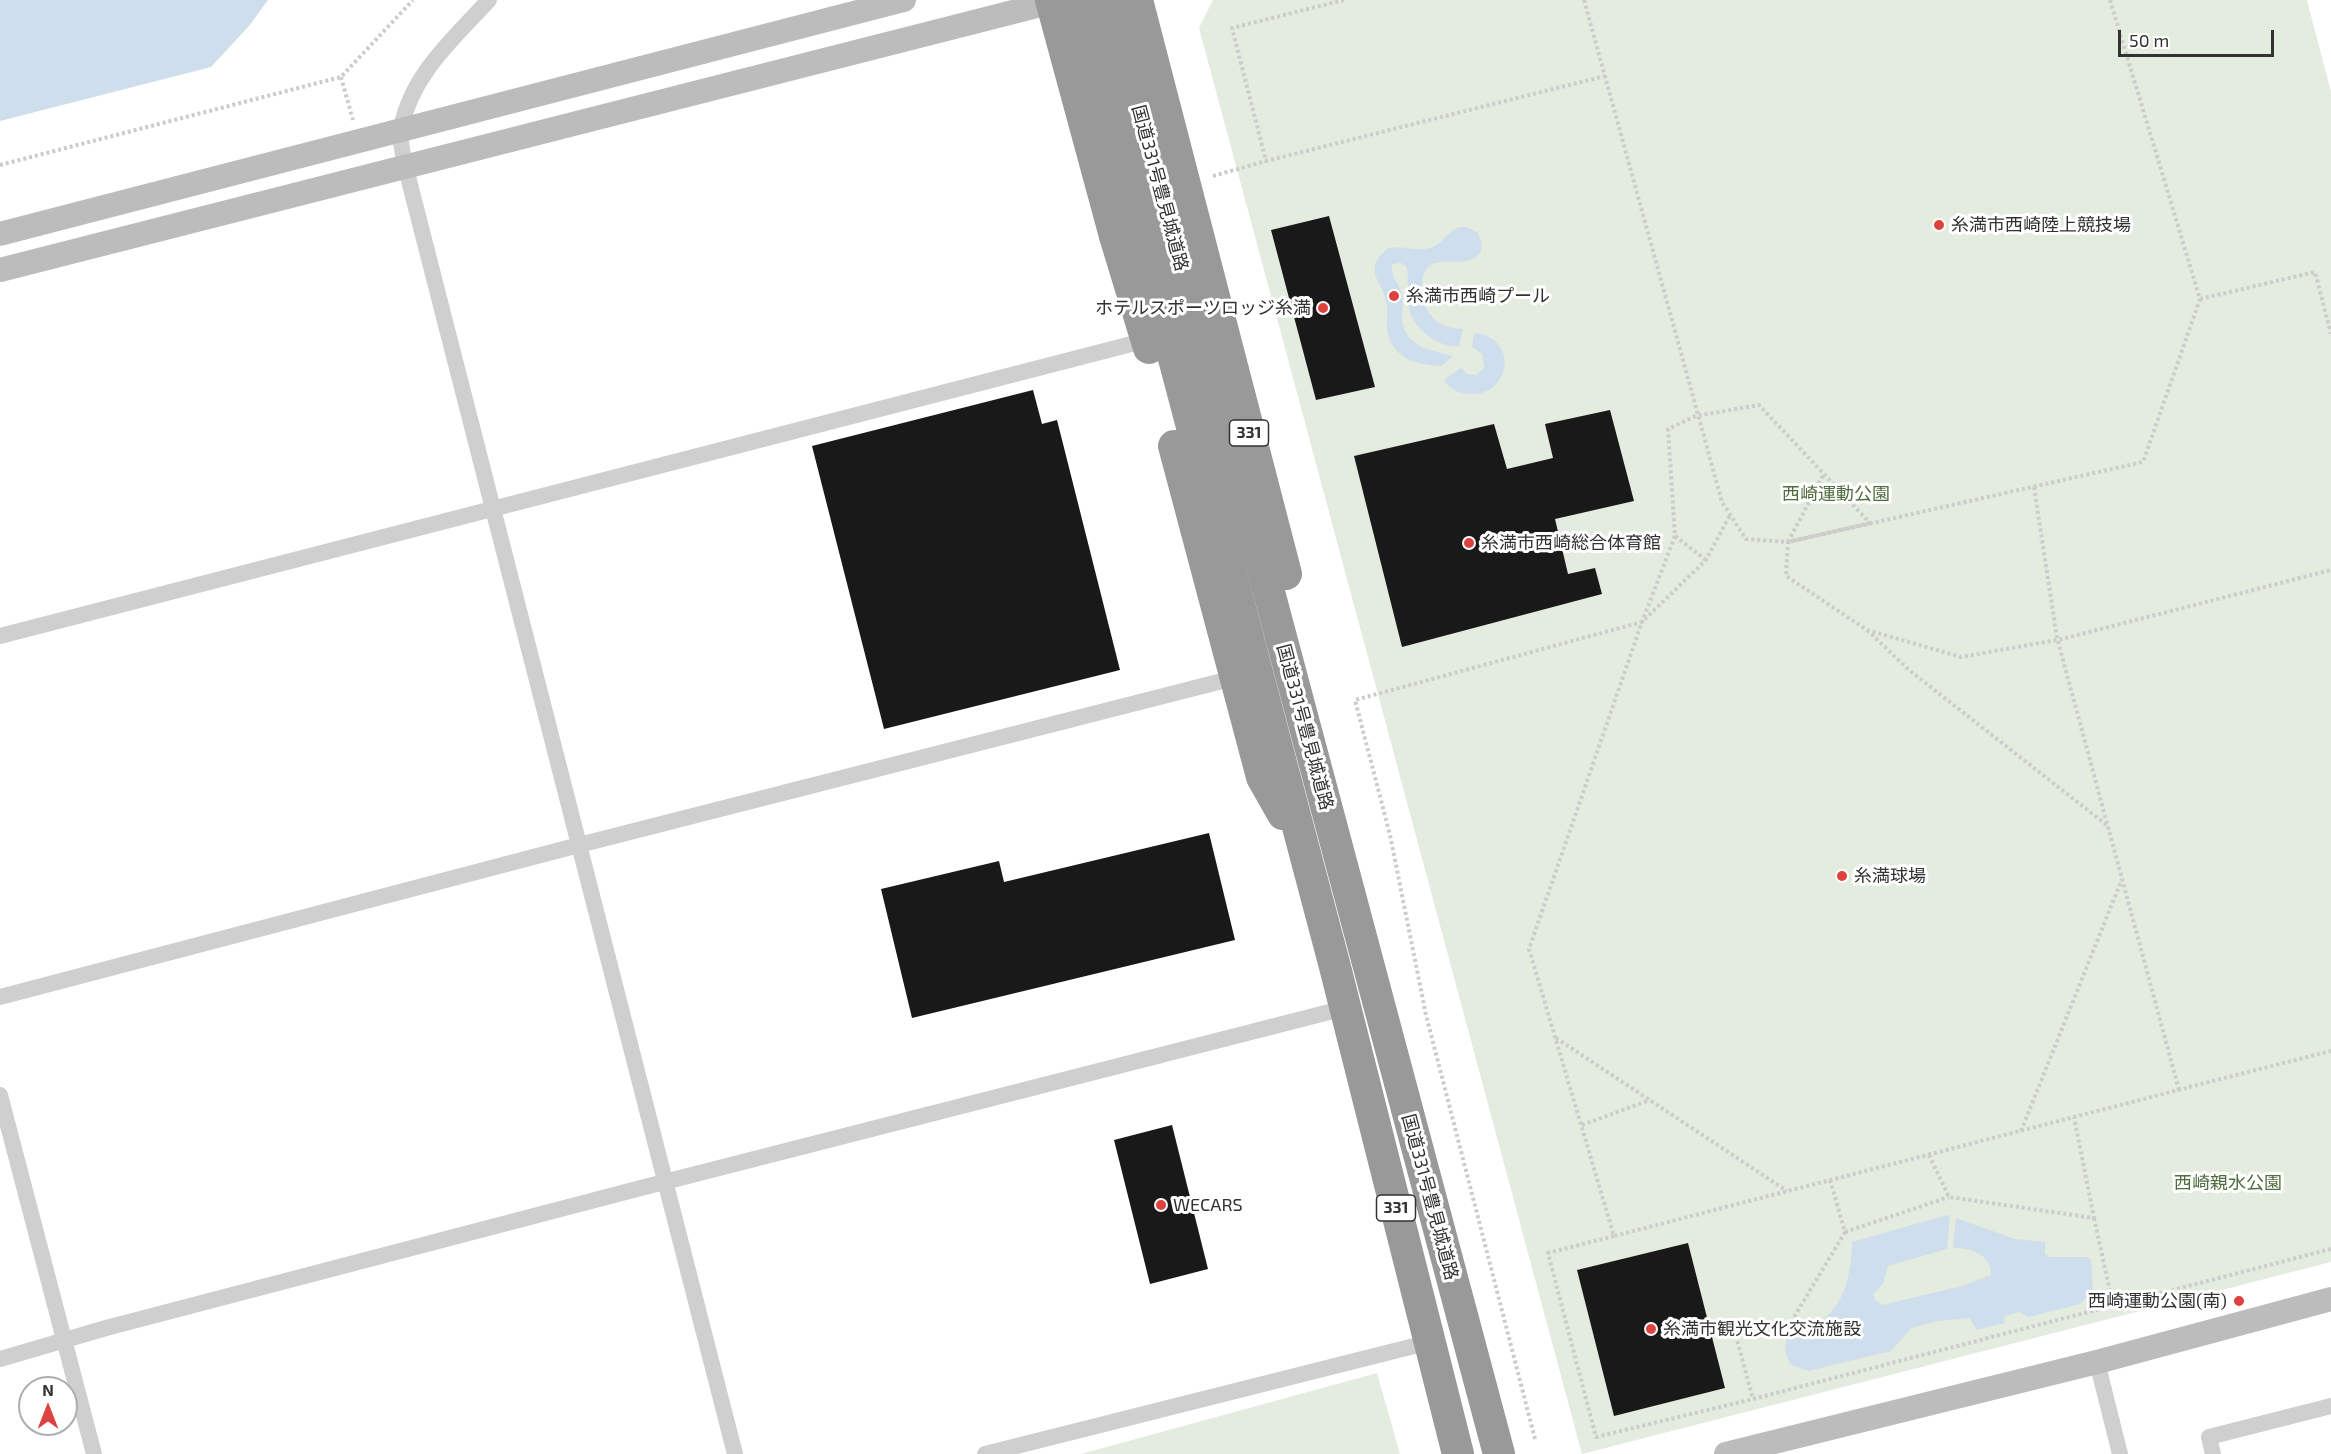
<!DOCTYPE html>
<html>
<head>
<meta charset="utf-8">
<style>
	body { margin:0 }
	#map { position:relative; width:2331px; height:1454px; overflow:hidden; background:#fff; font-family:"Exo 2",sans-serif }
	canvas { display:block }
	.north { position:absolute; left:18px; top:1376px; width:60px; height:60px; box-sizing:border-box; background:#fff; border:2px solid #adadad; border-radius:50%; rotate:0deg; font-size:16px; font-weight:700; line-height:24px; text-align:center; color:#323232 }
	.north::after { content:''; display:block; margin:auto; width:21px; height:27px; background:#df423e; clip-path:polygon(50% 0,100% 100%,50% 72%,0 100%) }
	.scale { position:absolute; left:2118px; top:30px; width:156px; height:27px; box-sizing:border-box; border:3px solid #323232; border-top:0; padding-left:8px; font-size:18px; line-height:21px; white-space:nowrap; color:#323232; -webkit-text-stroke:4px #fff; paint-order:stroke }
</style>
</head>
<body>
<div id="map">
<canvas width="2331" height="1454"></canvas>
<div class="north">N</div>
<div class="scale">50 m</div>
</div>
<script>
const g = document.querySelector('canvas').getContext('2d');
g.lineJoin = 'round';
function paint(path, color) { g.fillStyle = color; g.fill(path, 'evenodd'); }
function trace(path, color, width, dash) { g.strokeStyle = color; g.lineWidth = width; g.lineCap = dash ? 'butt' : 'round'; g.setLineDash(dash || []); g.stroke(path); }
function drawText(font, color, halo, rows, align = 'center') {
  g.font = font + ' "Exo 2","Noto Sans JP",sans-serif'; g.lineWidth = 6; g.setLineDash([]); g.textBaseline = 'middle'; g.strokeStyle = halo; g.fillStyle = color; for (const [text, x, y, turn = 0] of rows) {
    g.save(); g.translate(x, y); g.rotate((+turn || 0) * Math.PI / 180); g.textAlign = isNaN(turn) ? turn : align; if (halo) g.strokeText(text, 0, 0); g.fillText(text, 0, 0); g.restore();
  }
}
paint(new Path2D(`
	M 1213,0 L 2307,0 L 2331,92 L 2331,1262 L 1582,1454 L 1199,28 Z
	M 1377,1373 L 1400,1454 L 1081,1454 Z`), '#e4ebdf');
paint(new Path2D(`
	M 0,0 L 268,0 L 249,26 L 211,67 L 0,121 Z
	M 1461,227 L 1467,227 L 1478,233 C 1481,240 1484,247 1479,254 C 1463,274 1422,244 1422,287 C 1422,298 1425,309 1433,318 C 1441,326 1451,328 1463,329 L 1459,346 C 1436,348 1411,327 1408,304 C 1406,292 1410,278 1406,266 L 1399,262 L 1392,265 C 1390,277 1400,284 1402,295 C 1404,303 1402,311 1402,318 C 1404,347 1430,350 1453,356 L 1441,366 C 1415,365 1391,358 1387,328 C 1386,321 1388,313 1387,305 C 1384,281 1360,271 1388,248 C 1403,245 1416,252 1430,248 C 1443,244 1447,230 1461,227 Z
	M 1474,333 C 1522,337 1510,403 1463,393 C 1454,391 1449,388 1444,380 L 1461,368 L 1467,374 L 1476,375 L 1484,368 L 1482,354 L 1472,347 Z
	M 1947,1215 L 1950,1216 L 1947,1249 L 1888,1266 L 1883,1284 L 1873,1294 L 1875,1300 L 1882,1305 L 1962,1286 L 1991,1275 C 1991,1254 1971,1248 1953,1248 L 1956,1218 L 2015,1239 L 2045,1242 L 2045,1254 L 2050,1257 L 2086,1257 L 2091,1259 L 2093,1290 L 2080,1304 L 2029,1317 L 2019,1312 L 2005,1316 L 2004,1323 L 1977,1330 L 1969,1318 L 1938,1321 L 1911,1328 L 1891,1351 L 1808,1371 L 1790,1364 L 1785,1350 L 1787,1339 C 1796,1333 1807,1330 1816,1324 C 1846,1306 1851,1274 1852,1242 Z`), '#cfdeec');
paint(new Path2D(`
	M 1329,216 L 1375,387 L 1316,400 L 1271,230 Z
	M 1033,390 L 1042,424 L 1057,420 L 1120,670 L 884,729 L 812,446 Z
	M 1610,410 L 1634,501 L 1555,519 L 1568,574 L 1595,568 L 1602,594 L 1402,647 L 1354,456 L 1494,424 L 1507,469 L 1553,458 L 1545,424 Z
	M 1209,833 L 1235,940 L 912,1018 L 881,889 L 999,861 L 1004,882 Z
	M 1172,1125 L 1208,1269 L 1150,1284 L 1114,1140 Z
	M 1688,1243 L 1725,1388 L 1614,1416 L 1577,1270 Z`), '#191919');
trace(new Path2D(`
	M 1344,0 L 1232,28 L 1266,161 L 1605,76
	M 1584,0 L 1722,502 L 1746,539 L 1788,542 L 1786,576 L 1867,630 L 1961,657 L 2062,639 L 2331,570
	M 341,77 L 353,120
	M 0,165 L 341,77 L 413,0
	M 1213,176 L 1266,161
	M 2200,299 L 2315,272 L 2331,334
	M 2034,487 L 2057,638 L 2179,1090
	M 1870,523 L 1788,542 L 2143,462 L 2200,299 L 2110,0
	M 1675,536 L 1642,622 L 1529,949 L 1614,1236 L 2190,1087
	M 1788,542 L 1824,474
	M 1706,560 L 1675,536 L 1668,429 L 1696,416 L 1759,405 L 1870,523
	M 1867,630 L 1909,670 L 2108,826
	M 1556,1038 L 1787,1191
	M 2189,1087 L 2331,1051
	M 1582,1125 L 1650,1100
	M 2021,1131 L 2122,879
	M 1929,1155 L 1949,1197 L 2094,1218 L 2074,1117
	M 1830,1180 L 1845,1232 L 1790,1324 L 1736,1336 L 1753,1399 L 2331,1249
	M 2094,1218 L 2113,1305
	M 1845,1232 L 1949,1197
	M 1614,1236 L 1548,1253 L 1596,1437 L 1753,1399
	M 1535,1439 L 1426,1015 L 1390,835 L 1355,700 L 1642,622 L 1706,560 L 1730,515`), '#ccc', 4, [3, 3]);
trace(new Path2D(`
	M 489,0 C 453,39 412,74 401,128 C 399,139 403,154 405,165 L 735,1454
	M 0,636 L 1147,340
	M 0,997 L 579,845 L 1234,678
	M 0,1095 L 94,1454
	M 0,1359 L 106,1328 L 637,1189 L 1345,1008
	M 2097,1362 L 2120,1454
	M 985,1454 L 1430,1342
	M 2213,1454 L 2209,1437 L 2331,1406`), '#cfcfcf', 16);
trace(new Path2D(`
	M 0,234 L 904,0
	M 0,270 L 1060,0
	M 1726,1454 L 2097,1362 L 2331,1299`), '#bcbcbc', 24);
trace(new Path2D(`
	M 1051,0 L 1115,236 L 1149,348
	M 1079,0 L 1334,963 L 1458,1454
	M 1111,0 L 1499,1454
	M 1137,0 L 1286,574
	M 1174,446 L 1262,777 L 1283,814`), '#999', 32);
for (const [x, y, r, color] of [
	[1939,225,6,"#df423e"],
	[1394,296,6,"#df423e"],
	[1323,308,6,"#df423e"],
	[1469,543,6,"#df423e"],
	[1842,876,6,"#df423e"],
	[1161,1205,6,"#df423e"],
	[2239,1301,6,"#df423e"],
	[1651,1329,6,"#df423e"]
]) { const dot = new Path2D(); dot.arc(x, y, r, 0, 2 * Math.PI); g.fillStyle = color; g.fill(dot); trace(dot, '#fff', 2); }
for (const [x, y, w] of [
	[1249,433,39],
	[1396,1208,39]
]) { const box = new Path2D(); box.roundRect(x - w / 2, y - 13, w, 26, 4.5); g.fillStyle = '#fff'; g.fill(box); trace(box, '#323232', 1.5); }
drawText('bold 16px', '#323232', null, [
	["331",1249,433],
	["331",1396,1208]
]);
drawText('18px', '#323232', '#fff', [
	["国道331号豊見城道路",1160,188,75],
	["国道331号豊見城道路",1305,727,75],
	["国道331号豊見城道路",1430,1197,75]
]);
drawText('18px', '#323232', '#fff', [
	["糸満市西崎陸上競技場",1951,225],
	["糸満市西崎プール",1406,296],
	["ホテルスポーツロッジ糸満",1311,308,"right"],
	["糸満市西崎総合体育館",1481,543],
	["糸満球場",1854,876],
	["WECARS",1173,1205],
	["西崎運動公園(南)",2227,1301,"right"],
	["糸満市観光文化交流施設",1663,1329]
], 'left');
drawText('18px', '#516d40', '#fff', [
	["西崎運動公園",1836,494],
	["西崎親水公園",2228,1183]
]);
</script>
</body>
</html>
